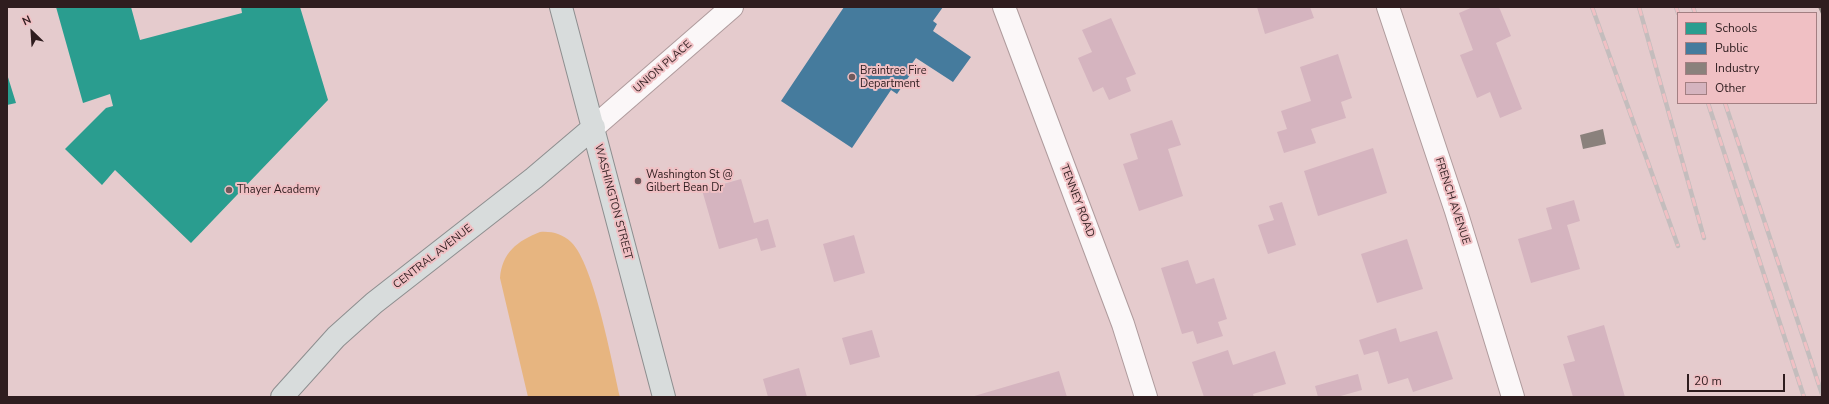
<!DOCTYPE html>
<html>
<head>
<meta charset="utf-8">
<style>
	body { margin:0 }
	#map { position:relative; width:1829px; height:404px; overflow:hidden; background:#e5cbcd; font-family:"Nunito Sans",sans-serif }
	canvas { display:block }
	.frame { position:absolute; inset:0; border:8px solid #2f1d1f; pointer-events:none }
	.legend { position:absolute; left:1677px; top:12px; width:140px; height:92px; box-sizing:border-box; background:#f0c0c4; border:1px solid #a37f82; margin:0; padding:5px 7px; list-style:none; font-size:12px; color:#2f1d1f }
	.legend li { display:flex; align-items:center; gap:8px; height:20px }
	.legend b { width:20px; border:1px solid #a37f82 }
	.north { position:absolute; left:12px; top:12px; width:40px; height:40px; -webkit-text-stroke:3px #f0c0c4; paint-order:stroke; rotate:335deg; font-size:11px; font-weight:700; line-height:16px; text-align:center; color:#2f1d1f }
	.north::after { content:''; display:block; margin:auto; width:14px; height:18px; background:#2f1d1f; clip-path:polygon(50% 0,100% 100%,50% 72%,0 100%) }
	.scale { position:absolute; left:1687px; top:374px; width:98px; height:18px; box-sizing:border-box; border:2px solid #2f1d1f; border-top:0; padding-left:5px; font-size:12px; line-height:14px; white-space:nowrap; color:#2f1d1f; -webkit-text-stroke:3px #f0c0c4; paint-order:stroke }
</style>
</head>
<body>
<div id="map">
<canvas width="1829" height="404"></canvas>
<div class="frame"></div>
<ul class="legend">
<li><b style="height:11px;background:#2a9d8f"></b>Schools</li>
<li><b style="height:11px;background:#457b9d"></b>Public</li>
<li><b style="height:11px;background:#8a817c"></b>Industry</li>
<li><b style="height:11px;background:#d5b4bf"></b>Other</li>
</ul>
<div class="north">N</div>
<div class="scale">20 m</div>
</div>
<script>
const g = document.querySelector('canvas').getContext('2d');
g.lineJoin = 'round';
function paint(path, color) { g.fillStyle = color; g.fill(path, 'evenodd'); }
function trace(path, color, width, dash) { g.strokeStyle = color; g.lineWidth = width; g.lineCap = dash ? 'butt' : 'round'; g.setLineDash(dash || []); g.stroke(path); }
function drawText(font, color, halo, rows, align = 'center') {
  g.font = font + ' "Nunito Sans",sans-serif'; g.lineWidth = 4; g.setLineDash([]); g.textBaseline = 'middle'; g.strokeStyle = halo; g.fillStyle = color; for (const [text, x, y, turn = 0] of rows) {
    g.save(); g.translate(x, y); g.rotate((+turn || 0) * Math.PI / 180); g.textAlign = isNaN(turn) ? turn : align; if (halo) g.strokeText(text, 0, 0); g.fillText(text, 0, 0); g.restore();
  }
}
paint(new Path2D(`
	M 540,232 C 551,231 563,234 571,242 C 594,264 612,363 620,397 L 528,397 L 500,278 C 502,253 517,241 540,232 Z`), '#e7b580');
paint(new Path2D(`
	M 56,7 L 131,7 L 140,40 L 242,13 L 241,7 L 300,7 L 328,100 L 191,243 L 115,170 L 102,185 L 65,149 L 106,108 L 113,106 L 110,94 L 83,103 Z
	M 7,74 L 16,103 L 7,105 Z`), '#2a9d8f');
paint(new Path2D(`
	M 844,7 L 943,7 L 933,21 L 937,24 L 933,31 L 971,57 L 953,82 L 916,58 L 908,69 L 912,72 L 897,94 L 891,90 L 852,148 L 781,101 Z`), '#457b9d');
paint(new Path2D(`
	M 1818,7 L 1822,7 L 1822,16 Z
	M 1603,129 L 1606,144 L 1583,149 L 1580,135 Z`), '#8a817c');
paint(new Path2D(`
	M 1257,7 L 1310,7 L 1314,18 L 1265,34 Z
	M 1473,7 L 1499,7 L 1511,36 L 1496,43 L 1522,109 L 1500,118 L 1490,92 L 1477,98 L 1460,55 L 1473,50 L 1459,13 Z
	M 1111,18 L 1136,74 L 1126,78 L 1131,91 L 1109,100 L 1103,87 L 1093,92 L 1078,58 L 1092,52 L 1082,30 Z
	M 1338,54 L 1352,98 L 1341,102 L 1346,118 L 1311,129 L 1316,143 L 1284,153 L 1277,132 L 1287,129 L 1281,111 L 1311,101 L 1300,67 Z
	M 1172,120 L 1181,145 L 1168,149 L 1183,196 L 1139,211 L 1123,164 L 1138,159 L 1130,134 Z
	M 1373,148 L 1387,193 L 1318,216 L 1304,171 Z
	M 741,179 L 754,223 L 768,219 L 776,247 L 761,251 L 757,238 L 719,249 L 702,190 Z
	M 1574,200 L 1580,221 L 1567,225 L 1580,269 L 1531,283 L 1518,239 L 1552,229 L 1546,208 Z
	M 1282,202 L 1296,245 L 1268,254 L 1258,225 L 1274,220 L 1269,206 Z
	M 854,235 L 865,273 L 834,282 L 823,244 Z
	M 1407,239 L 1423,289 L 1377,303 L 1361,254 Z
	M 1188,260 L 1196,284 L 1214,278 L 1227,319 L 1218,322 L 1223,336 L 1197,344 L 1193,331 L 1182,334 L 1161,268 Z
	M 1604,325 L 1625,397 L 1573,397 L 1563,364 L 1575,361 L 1567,336 Z
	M 1396,328 L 1400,342 L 1437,331 L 1453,379 L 1413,392 L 1408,378 L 1388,384 L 1378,351 L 1364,355 L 1359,340 Z
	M 872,330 L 880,357 L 850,365 L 842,338 Z
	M 1228,350 L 1233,365 L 1275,351 L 1286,384 L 1253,394 L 1254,397 L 1204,397 L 1192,362 Z
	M 799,368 L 807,397 L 768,397 L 763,379 Z
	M 1059,371 L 1067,397 L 971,397 Z
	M 1358,374 L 1362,390 L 1337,397 L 1318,397 L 1315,386 Z`), '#d5b4bf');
const minor = new Path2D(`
	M 1004,7 L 1123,324 L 1146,397
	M 1388,7 L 1456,211 L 1513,397
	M 594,127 L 732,7`);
const major = new Path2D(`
	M 561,7 L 664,397
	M 282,397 L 336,337 L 374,303 L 534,178 L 594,127`);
trace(minor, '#af9b9d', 24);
trace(major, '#8d8e8f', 24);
trace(minor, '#fbf7f8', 22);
trace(major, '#d8dcdc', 22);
const rail = new Path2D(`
	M 1592,7 L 1678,246
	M 1639,7 L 1704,238
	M 1676,7 L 1678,13
	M 1693,7 L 1695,13
	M 1708,103 L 1804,397
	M 1725,103 L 1822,394`);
trace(rail, '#c4bdbd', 4.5);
trace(rail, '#f0c0c4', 3, [9]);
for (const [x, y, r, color] of [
	[852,77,4,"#6f5a5c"],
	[638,181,4,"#6f5a5c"],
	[229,190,4,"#6f5a5c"]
]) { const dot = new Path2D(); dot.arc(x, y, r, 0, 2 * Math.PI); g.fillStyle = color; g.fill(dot); trace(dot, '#f0c0c4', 1.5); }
drawText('11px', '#2f1d1f', '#f0c0c4', [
	["UNION PLACE",663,67,-41],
	["TENNEY ROAD",1077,201,69],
	["FRENCH AVENUE",1452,201,72],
	["WASHINGTON STREET",613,202,75],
	["CENTRAL AVENUE",433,257,-38]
]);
drawText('11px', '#2f1d1f', '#f0c0c4', [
	["Braintree Fire",860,71],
	["Department",860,84],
	["Washington St @",646,175],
	["Gilbert Bean Dr",646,188],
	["Thayer Academy",237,190]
], 'left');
</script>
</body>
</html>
